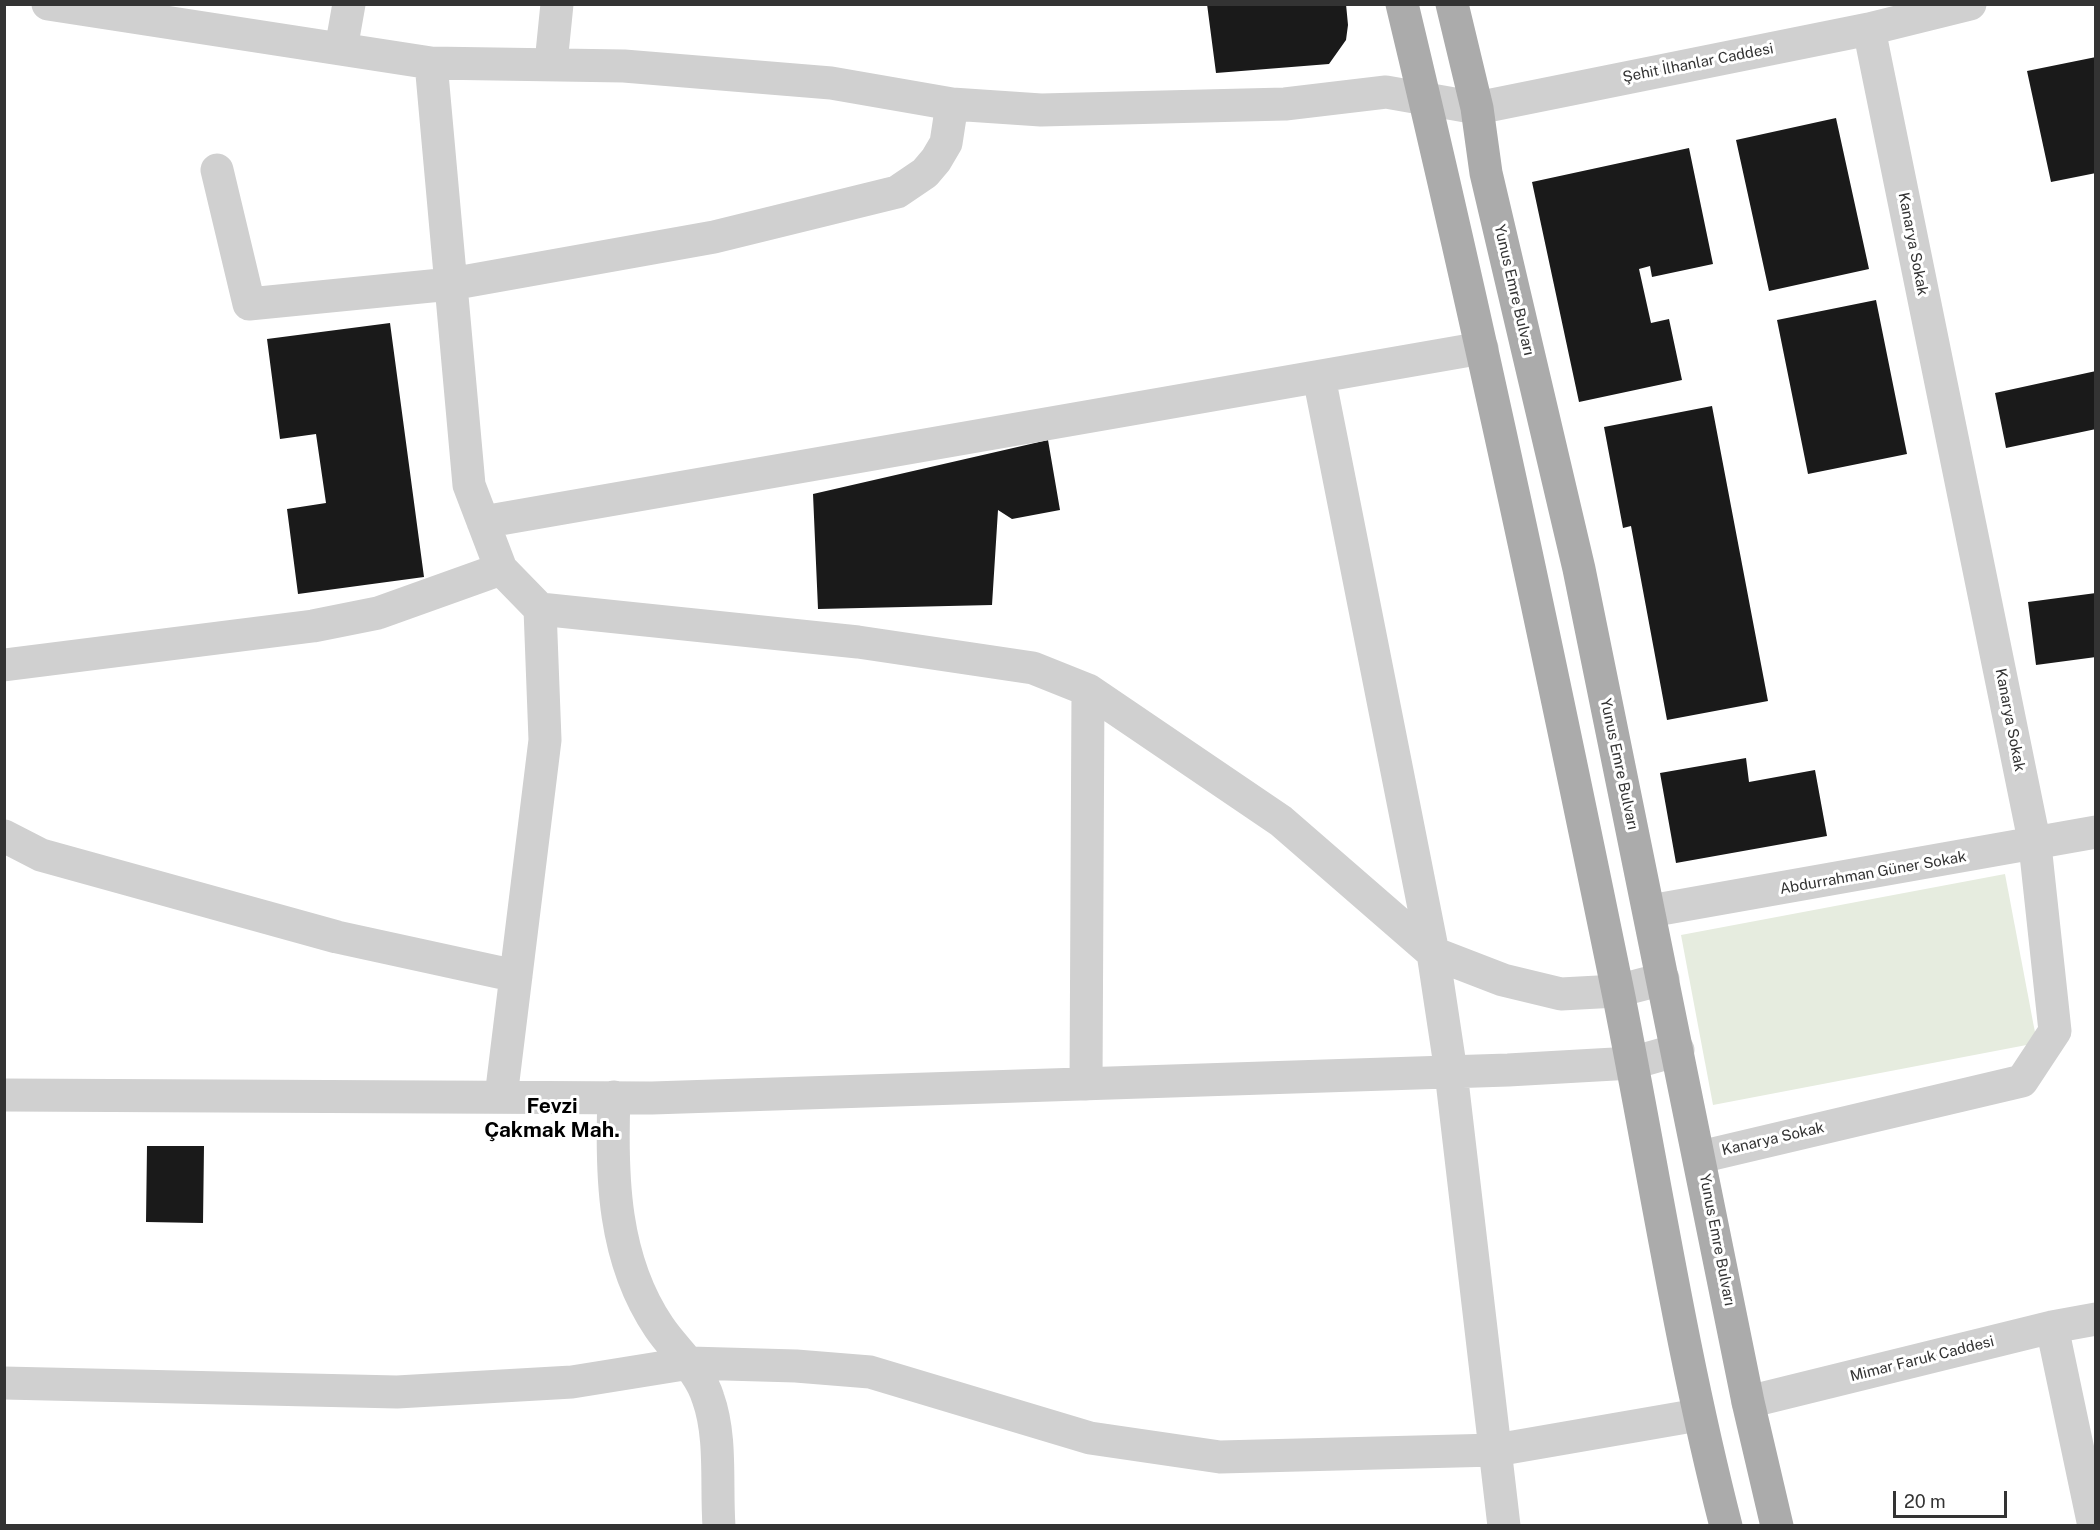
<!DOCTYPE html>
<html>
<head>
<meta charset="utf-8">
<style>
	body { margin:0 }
	#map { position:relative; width:2100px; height:1530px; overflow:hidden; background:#fff; font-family:"Public Sans",sans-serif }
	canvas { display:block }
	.frame { position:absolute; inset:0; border:6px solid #333; pointer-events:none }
	.scale { position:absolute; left:1893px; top:1491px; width:114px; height:27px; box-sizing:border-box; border:3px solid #333; border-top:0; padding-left:8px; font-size:18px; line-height:21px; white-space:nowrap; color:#333; -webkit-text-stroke:4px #fff; paint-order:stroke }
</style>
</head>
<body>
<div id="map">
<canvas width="2100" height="1530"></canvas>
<div class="frame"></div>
<div class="scale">20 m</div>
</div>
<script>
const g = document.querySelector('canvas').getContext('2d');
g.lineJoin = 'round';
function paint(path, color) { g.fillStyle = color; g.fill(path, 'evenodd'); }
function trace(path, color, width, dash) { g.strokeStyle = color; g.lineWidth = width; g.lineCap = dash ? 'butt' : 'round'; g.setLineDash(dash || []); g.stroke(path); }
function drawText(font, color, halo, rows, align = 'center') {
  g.font = font + ' "Public Sans",sans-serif'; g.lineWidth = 6; g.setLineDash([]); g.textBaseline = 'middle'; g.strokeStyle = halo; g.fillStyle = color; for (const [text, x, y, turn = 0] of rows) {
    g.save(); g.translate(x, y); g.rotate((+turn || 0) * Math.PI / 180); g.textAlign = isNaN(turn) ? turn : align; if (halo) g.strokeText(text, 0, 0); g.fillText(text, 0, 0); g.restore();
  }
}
paint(new Path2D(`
	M 2005,874 L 2037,1043 L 1713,1105 L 1681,935 Z`), '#e6ecdf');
paint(new Path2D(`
	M 1207,4 L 1346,4 L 1348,25 L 1346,40 L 1329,64 L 1216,73 Z
	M 2096,57 L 2096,173 L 2051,182 L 2027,71 Z
	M 1836,118 L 1869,269 L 1769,291 L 1736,140 Z
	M 1689,148 L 1713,264 L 1652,277 L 1650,266 L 1639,269 L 1651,323 L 1669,319 L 1682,380 L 1579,402 L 1532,182 Z
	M 1876,300 L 1907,454 L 1808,474 L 1777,320 Z
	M 390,323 L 424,577 L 298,594 L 287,509 L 326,503 L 316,434 L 280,439 L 267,339 Z
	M 2096,371 L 2096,429 L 2006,448 L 1995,393 Z
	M 1712,406 L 1768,701 L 1667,720 L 1631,526 L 1623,528 L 1604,427 Z
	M 1048,440 L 1060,510 L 1012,519 L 998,510 L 992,605 L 818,609 L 813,494 Z
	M 2096,593 L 2096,657 L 2036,665 L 2028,602 Z
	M 1746,758 L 1749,782 L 1815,770 L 1827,836 L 1676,863 L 1660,773 Z
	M 147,1146 L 204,1146 L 203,1223 L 146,1222 Z`), '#1a1a1a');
trace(new Path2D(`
	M 48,4 L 431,63 L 624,66 L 831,83 L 952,104 L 1041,110 L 1285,104 L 1386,92 L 1477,108 L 1869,29 L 1970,4
	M 341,49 L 349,4
	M 431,63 L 469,485 L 501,569 L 540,609 L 545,740 L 501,1097
	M 551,63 L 557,4
	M 217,170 L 249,304 L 451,284 L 714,237 L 897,192 L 925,173 L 936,160 L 946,143 L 952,104
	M 1319,377 L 1433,953 L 1451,1072 L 1504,1526
	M 483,522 L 1482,348
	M 540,609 L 858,642 L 1033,668 L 1088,690 L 1281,821 L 1433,953 L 1503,980 L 1561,994 L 1617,991 L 1663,979
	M 4,665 L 313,626 L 378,613 L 501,569
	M 4,836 L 41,855 L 337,937 L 516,976
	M 1650,911 L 2096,832
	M 1086,1084 L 1088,690
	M 4,1095 L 652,1098 L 1508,1070 L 1632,1063 L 1678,1050
	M 614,1097 C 611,1176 613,1259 659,1327 C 675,1351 699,1369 708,1398 C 722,1437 716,1485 719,1526
	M 1700,1157 L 2022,1081 L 2055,1031 L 2035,845 L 1869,29
	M 2052,1327 L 2094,1526
	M 4,1383 L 397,1392 L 572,1382 L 690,1363 L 796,1366 L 870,1372 L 1090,1438 L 1220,1457 L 1496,1450 L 1698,1415
	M 1748,1402 L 2052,1327 L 2096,1319`), '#d0d0d0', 33);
trace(new Path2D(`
	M 1402,4 C 1481,333 1551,665 1619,997 C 1654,1173 1681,1351 1726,1526
	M 1452,4 L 1477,108 L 1486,173 L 1579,569 L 1748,1402 L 1777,1526`), '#ababab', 33);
drawText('15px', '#333', '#fff', [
	["Şehit İlhanlar Caddesi",1698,63,-11],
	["Kanarya Sokak",1913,244,79],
	["Yunus Emre Bulvarı",1514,290,77],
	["Kanarya Sokak",2010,720,79],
	["Yunus Emre Bulvarı",1619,764,78],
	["Abdurrahman Güner Sokak",1873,873,-10],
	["Kanarya Sokak",1773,1139,-13],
	["Yunus Emre Bulvarı",1717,1240,79],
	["Mimar Faruk Caddesi",1922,1359,-14]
]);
drawText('bold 21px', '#000', '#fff', [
	["Fevzi",552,1107],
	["Çakmak Mah.",552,1131]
]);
</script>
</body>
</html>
